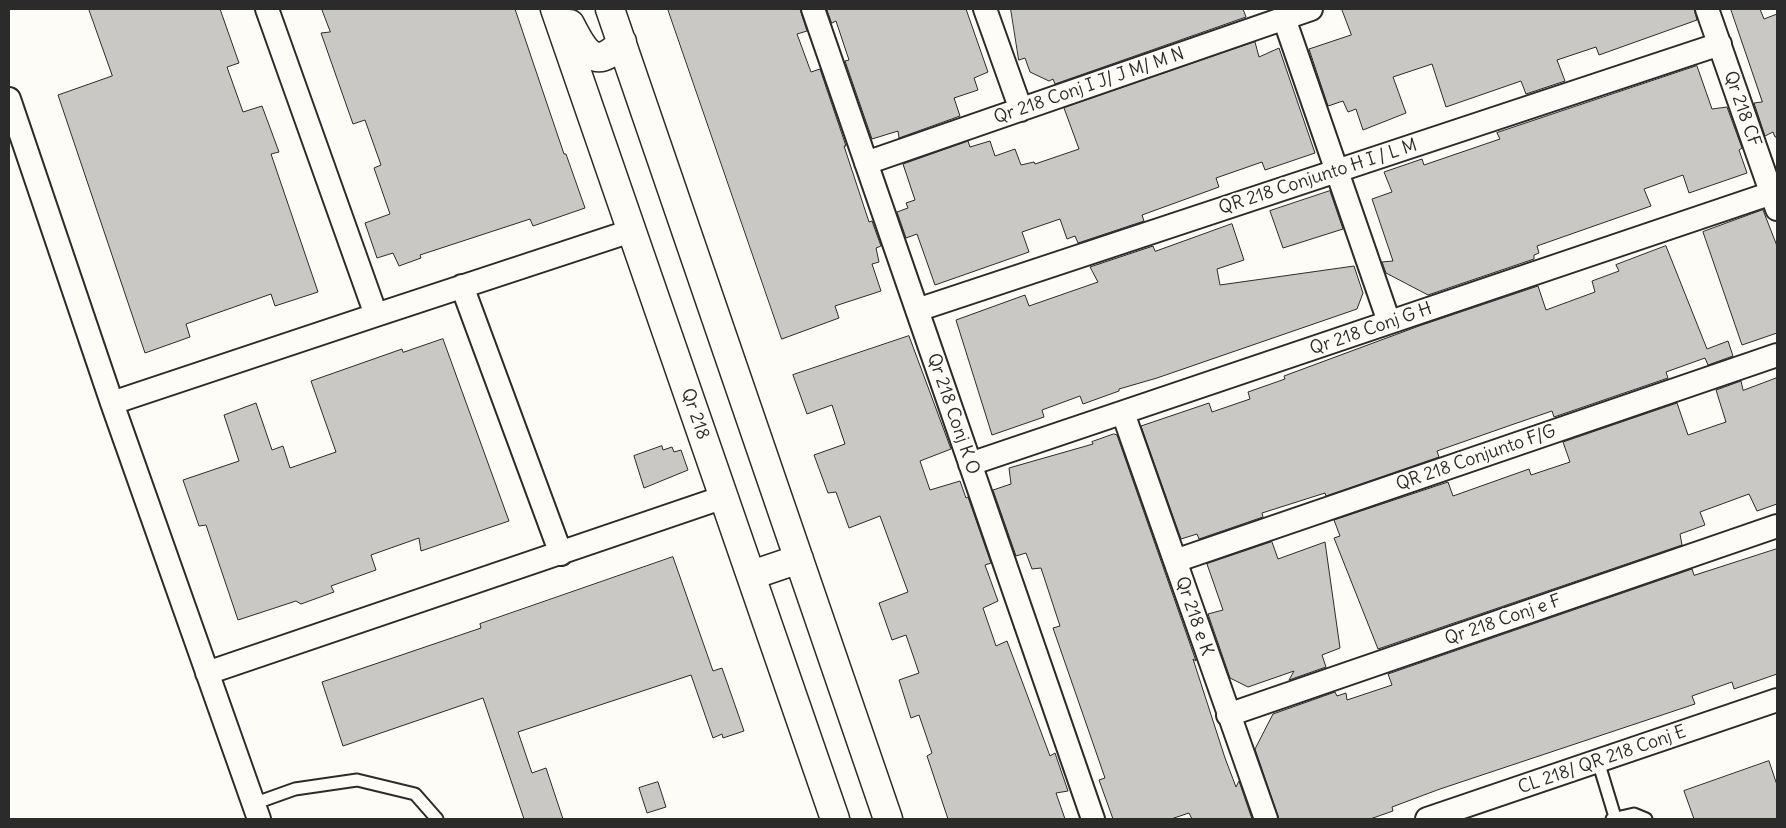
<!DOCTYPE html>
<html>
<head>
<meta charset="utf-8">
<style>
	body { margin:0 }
	#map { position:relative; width:1786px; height:828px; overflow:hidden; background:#fdfcf7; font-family:Delius,sans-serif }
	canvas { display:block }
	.frame { position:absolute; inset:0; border:10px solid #2b2b2b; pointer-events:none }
</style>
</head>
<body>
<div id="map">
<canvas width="1786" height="828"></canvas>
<div class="frame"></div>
</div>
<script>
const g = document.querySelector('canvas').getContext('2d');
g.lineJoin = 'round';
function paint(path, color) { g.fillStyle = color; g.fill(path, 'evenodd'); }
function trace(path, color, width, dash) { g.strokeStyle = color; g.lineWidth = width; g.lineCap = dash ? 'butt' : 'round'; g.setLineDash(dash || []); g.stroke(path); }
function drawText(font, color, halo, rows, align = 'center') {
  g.font = font + ' Delius,sans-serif'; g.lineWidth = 4.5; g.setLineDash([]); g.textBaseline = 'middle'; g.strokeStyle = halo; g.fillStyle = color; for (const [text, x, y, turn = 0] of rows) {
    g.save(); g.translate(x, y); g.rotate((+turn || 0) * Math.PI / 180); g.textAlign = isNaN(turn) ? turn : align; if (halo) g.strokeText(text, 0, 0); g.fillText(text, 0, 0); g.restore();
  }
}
const building = new Path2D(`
	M 89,9 L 220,9 L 239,63 L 227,67 L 243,112 L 262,106 L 279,152 L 271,154 L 318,292 L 275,306 L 271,294 L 186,324 L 190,337 L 145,353 L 58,95 L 112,76 Z
	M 322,9 L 515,9 L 564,154 L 566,154 L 585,208 L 533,226 L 530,219 L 420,255 L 421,258 L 399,266 L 393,253 L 377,258 L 365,223 L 390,214 L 374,168 L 381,165 L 365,120 L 353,124 L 321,33 L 330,32 Z
	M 668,9 L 800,9 L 807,31 L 797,34 L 811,72 L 820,69 L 846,146 L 844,146 L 869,222 L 872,221 L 881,246 L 876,248 L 879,262 L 872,264 L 881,291 L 835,306 L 839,318 L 782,339 Z
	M 827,9 L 966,9 L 988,72 L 974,78 L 978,90 L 954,98 L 960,116 L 899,138 L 898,131 L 872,139 L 845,61 L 849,60 L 836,21 L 832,23 Z
	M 1011,9 L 1243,9 L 1246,17 L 1055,84 L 1053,79 L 1049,81 L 1030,72 L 1025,58 L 1019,60 Z
	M 1342,9 L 1694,9 L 1697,20 L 1599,55 L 1596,47 L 1557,60 L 1565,81 L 1526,94 L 1521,81 L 1446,107 L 1432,64 L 1393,77 L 1406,113 L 1363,130 L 1356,109 L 1348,112 L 1343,101 L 1328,106 L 1309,49 L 1351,35 Z
	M 1731,9 L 1760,9 L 1764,19 L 1777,14 L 1777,137 L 1775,137 L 1773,132 L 1765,136 L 1754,103 L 1762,102 Z
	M 1255,42 L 1259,57 L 1279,48 L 1315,153 L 1265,170 L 1262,162 L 1216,178 L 1219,187 L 1142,215 L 1144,221 L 1078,243 L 1075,236 L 1067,239 L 1060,219 L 1022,232 L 1029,252 L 935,285 L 917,234 L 906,238 L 897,212 L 908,208 L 906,203 L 915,200 L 903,164 L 968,141 L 970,147 L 990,141 L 995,156 L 1015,149 L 1021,165 L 1034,162 L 1035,164 L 1079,149 L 1064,108 Z
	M 1697,66 L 1712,109 L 1727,107 L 1742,148 L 1739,150 L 1747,173 L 1689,193 L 1683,175 L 1644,189 L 1651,206 L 1537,246 L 1539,253 L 1534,255 L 1534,259 L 1428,295 L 1386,273 L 1382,262 L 1393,261 L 1372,199 L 1392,192 L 1384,172 L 1422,159 L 1424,165 L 1500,139 L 1497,133 Z
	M 1330,191 L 1343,229 L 1283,248 L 1270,211 Z
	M 1763,210 L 1777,246 L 1777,333 L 1742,345 L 1703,232 Z
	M 1232,224 L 1244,260 L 1217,269 L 1220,285 L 1354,266 L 1363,293 L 1357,309 L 1157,378 L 1119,389 L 1119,391 L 1083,404 L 1080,396 L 1042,410 L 1044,417 L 992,435 L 956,320 L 1025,295 L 1029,306 L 1098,282 L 1090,267 L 1153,246 L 1155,251 Z
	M 1666,246 L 1707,349 L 1728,341 L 1733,356 L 1708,365 L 1705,358 L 1666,372 L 1668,378 L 1554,417 L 1552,411 L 1514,424 L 1437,451 L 1439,457 L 1326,496 L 1325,493 L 1262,513 L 1263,517 L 1199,539 L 1197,534 L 1181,539 L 1141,426 L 1209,403 L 1212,412 L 1250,399 L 1248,392 L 1285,379 L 1284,376 L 1419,326 L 1538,286 L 1546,310 L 1595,292 L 1592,281 L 1619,271 L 1616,265 Z
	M 909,336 L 951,449 L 920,461 L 930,490 L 960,481 L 966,498 L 968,497 L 991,563 L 985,565 L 998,601 L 983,608 L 996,646 L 1007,641 L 1050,756 L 1055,753 L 1068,791 L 1056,793 L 1065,819 L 948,819 L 927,756 L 932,753 L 919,715 L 911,718 L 899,680 L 919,673 L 906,635 L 892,640 L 879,603 L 908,592 L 880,516 L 849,528 L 836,492 L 828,493 L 814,455 L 845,444 L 832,405 L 807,414 L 793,375 Z
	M 443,339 L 509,521 L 421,551 L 419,538 L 371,555 L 376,570 L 331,586 L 334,592 L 301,604 L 296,601 L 238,620 L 206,525 L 199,526 L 183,480 L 239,461 L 224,415 L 256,403 L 272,450 L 283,446 L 290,468 L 336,452 L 311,381 L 402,349 L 403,352 Z
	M 1777,378 L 1777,504 L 1757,511 L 1749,494 L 1700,512 L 1705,525 L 1680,534 L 1682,545 L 1378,649 L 1334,538 L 1340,536 L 1334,520 L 1448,482 L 1453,496 L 1529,469 L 1531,475 L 1570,462 L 1563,442 L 1677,403 L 1688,435 L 1726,422 L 1716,390 L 1741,381 L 1743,390 Z
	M 1114,434 L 1117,435 L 1196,661 L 1193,659 L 1225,758 L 1236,787 L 1239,781 L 1252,819 L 1192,819 L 1189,813 L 1171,819 L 1113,819 L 1099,780 L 1105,778 L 1053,628 L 1060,626 L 1041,568 L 1032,569 L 1026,553 L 1016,556 L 993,490 L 1011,484 L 1009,468 L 1093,444 L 1092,442 Z
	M 662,446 L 663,450 L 672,447 L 674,452 L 681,450 L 688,470 L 644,488 L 634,456 Z
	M 1272,542 L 1278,559 L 1325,542 L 1340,648 L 1322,655 L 1326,667 L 1289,680 L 1294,671 L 1248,687 L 1230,678 L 1208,614 L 1223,610 L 1207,564 Z
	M 1777,549 L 1777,674 L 1734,689 L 1732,682 L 1692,696 L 1695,704 L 1440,789 L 1392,807 L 1393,811 L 1370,819 L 1279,819 L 1255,749 L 1273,714 L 1335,692 L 1337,696 L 1346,693 L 1347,700 L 1392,685 L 1388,674 L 1692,569 L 1694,575 Z
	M 673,557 L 713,671 L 722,668 L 744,731 L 723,738 L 722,734 L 713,738 L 691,675 L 518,732 L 532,773 L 546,768 L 563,819 L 524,819 L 483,698 L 343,746 L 322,682 L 481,628 L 480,624 Z
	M 1769,761 L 1777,785 L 1777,819 L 1694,819 L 1684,791 Z
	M 658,782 L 666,807 L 647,813 L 639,788 Z`);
paint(building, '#c9c8c4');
trace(building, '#2b2b2b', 1);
const service = new Path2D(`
	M 1598,761 L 1615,817
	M 253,804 L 295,789 L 357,780 L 415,794 L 437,819
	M 1612,819 L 1634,814 L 1646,819`);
const minor = new Path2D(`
	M 267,9 L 376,315 L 631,231
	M 813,9 L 1093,819
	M 985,9 L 1021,110
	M 1707,9 L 1777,209
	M 1284,18 L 1389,322
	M 9,99 L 112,403 L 259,819
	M 866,163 L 1311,9
	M 462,286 L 561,554
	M 917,310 L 1720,44
	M 112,403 L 376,315
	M 1123,413 L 1266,819
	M 970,464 L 1772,193
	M 1175,561 L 1777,355
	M 207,673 L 724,497
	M 1228,715 L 1777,526
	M 1427,819 L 1777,700`);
const secondary = new Path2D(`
	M 555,9 L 835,819
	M 610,9 L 888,819
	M 570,24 C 583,50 595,73 622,42
	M 752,575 L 799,559`);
trace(service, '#2b2b2b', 15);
trace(minor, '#2b2b2b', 26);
trace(secondary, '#2b2b2b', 31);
trace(service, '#fdfcf7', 11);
trace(minor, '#fdfcf7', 22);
trace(secondary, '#fdfcf7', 28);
drawText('18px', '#2b2b2b', '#fdfcf7', [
	["Qr 218 Conj I J/ J M/ M N",1089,86,-19],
	["Qr 218 CF",1742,109,71],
	["QR 218 Conjunto H I / L M",1318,177,-18],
	["Qr 218 Conj G H",1371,329,-19],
	["Qr 218",695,414,71],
	["Qr 218 Conj K O",953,414,71],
	["QR 218 Conjunto F/G",1476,458,-19],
	["Qr 218 e K",1194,616,71],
	["Qr 218 Conj e F",1503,620,-19],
	["CL 218/ QR 218 Conj E",1602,760,-19]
]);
</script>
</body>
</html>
